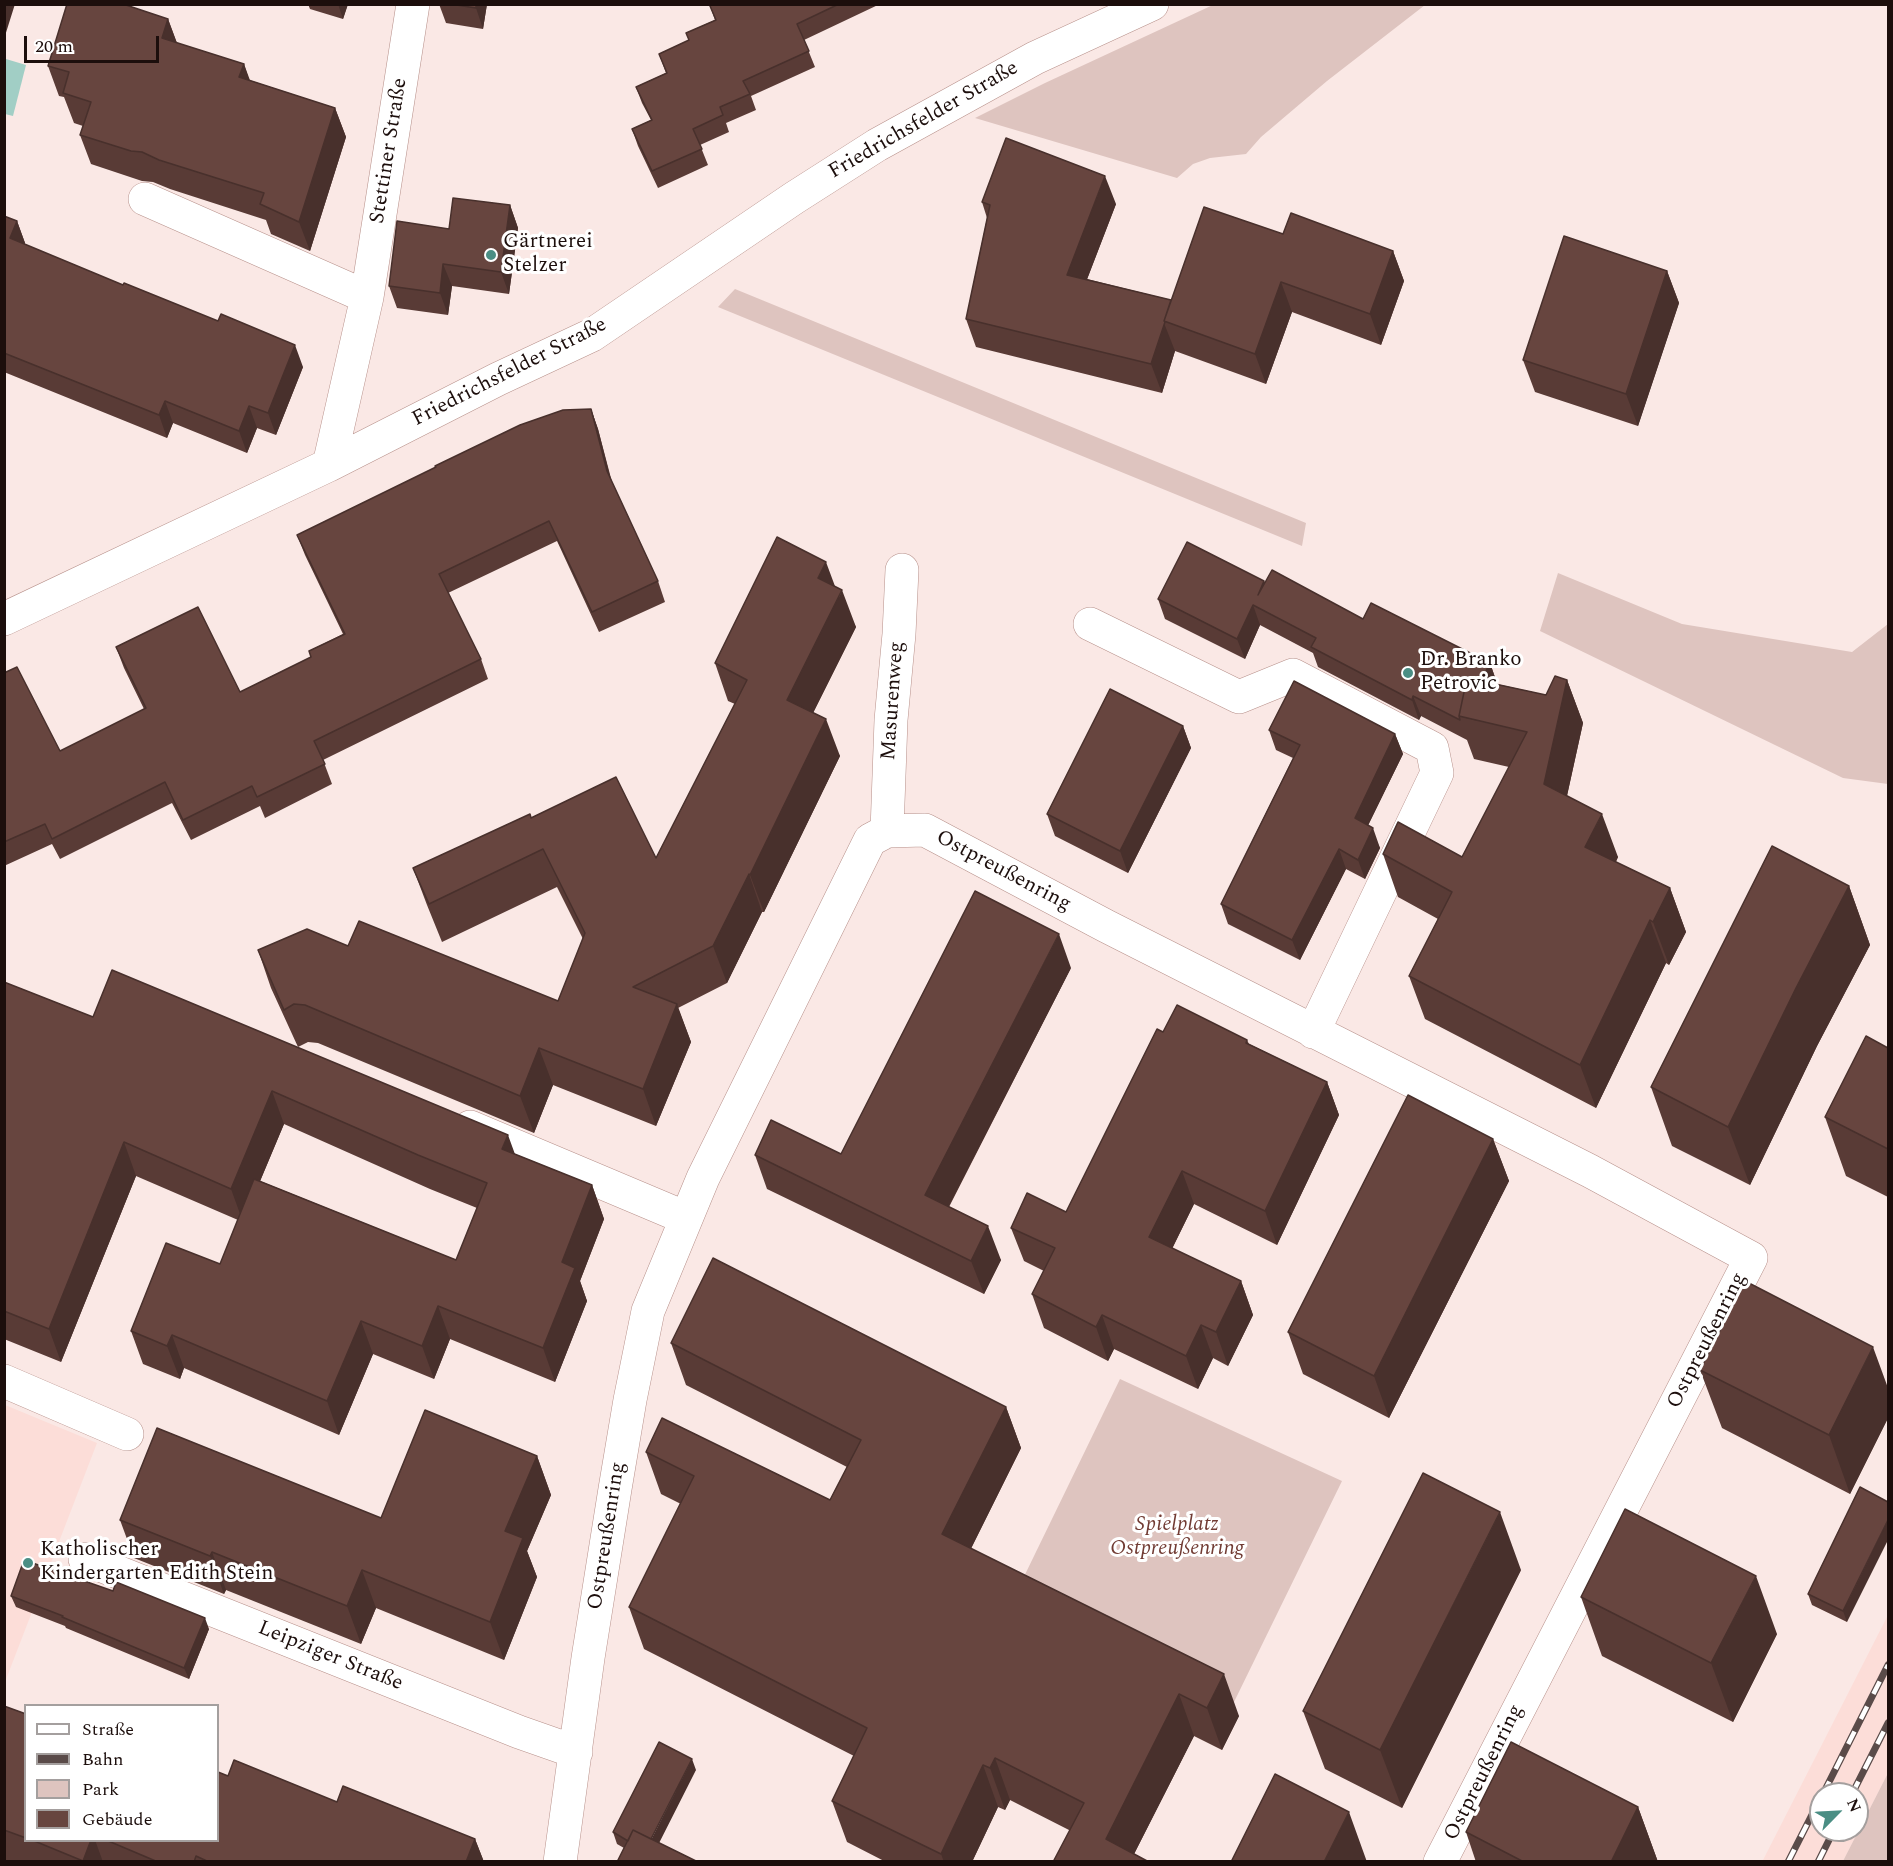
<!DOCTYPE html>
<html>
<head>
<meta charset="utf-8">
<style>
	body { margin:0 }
	#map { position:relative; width:1893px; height:1866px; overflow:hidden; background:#fae8e5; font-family:Spectral,serif }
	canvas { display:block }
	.frame { position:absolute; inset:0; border:6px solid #1c0e0c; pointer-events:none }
	.legend { position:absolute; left:24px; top:1704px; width:195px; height:138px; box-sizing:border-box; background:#fff; border:2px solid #a49f9e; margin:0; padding:8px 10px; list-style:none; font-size:18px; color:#1c0e0c }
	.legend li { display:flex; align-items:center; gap:12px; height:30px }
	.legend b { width:30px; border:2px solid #a49f9e }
	.north { position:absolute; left:1809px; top:1782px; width:60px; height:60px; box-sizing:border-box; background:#fff; border:2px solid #a49f9e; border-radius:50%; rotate:66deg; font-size:16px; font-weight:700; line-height:24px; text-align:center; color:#1c0e0c }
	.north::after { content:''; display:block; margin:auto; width:21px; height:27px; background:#4a8e84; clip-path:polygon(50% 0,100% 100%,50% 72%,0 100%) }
	.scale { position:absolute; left:24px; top:36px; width:135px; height:27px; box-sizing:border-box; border:3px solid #1c0e0c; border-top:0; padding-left:8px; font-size:18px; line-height:21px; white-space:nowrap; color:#1c0e0c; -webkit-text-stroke:4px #fff; paint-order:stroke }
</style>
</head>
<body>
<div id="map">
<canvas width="1893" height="1866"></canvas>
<div class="frame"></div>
<ul class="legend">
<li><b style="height:8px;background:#fff"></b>Straße</li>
<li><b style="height:8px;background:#5a4b49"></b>Bahn</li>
<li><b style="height:16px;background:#dec4bf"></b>Park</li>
<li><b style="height:16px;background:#67453f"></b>Gebäude</li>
</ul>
<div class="north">N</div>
<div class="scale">20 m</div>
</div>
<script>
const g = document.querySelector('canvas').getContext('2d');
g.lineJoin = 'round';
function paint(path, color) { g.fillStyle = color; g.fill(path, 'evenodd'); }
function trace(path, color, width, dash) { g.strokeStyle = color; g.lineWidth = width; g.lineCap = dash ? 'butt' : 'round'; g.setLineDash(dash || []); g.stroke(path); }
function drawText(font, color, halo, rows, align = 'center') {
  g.font = font + ' Spectral,serif'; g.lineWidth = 6; g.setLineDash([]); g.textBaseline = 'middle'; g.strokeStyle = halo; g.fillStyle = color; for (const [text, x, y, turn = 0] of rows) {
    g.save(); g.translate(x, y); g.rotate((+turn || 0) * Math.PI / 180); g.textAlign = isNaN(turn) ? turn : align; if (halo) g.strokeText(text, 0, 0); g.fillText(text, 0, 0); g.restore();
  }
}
paint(new Path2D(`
	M 5,1405 L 97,1443 L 5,1682 Z
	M 1888,1615 L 1888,1773 L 1843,1861 L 1762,1862 ZM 1821,1794 L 1857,1794 L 1857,1830 L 1821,1830 Z`), '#fcddd8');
paint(new Path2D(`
	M 1215,4 L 1425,5 L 1327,81 L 1261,137 L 1246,154 L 1210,158 L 1193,164 L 1177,178 L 975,118 L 1045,83 Z
	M 735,289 L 1306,523 L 1302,546 L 718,307 Z
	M 1558,573 L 1682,624 L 1852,652 L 1888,624 L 1888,784 L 1843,778 L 1540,631 Z
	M 1120,1379 L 1342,1481 L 1234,1702 L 1017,1591 Z
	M 1888,1773 L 1888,1861 L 1843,1861 Z`), '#dec4bf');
paint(new Path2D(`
	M 6,59 L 26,65 L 13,116 L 5,114 L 4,65 Z`), '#a1cec5');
const street = new Path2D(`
	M 145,199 L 367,297
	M 329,465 L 367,297 L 413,4
	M 4,619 L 329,465 L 498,379 L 592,335 L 794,198 L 877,145 L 1035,58 L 1152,4
	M 1090,624 L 1239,697 L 1293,675 L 1432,748 L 1437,773 L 1313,1032
	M 887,831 L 891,720 L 899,634 L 902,570
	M 470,1127 L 686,1218
	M 4,1381 L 127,1434
	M 85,1559 L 519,1732 L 576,1752
	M 560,1862 L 588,1658 L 615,1489 L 630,1400 L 648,1311 L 703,1178 L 870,840 L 887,831 L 925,830 L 1106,926 L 1590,1171 L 1751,1258 L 1440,1862`);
trace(street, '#b7908a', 34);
trace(street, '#fff', 33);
const rail = new Path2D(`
	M 1823,1794 L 1888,1665
	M 1852,1794 L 1888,1723
	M 1788,1862 L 1821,1797
	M 1818,1862 L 1834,1830`);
trace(rail, '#5a4b49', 7);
trace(rail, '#fff', 4.5, [14]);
paint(new Path2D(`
	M 308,4 L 348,4 L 343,19 L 310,9 Z
	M 439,4 L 487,4 L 483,29 L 446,23 Z
	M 712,4 L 880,4 L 804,40 L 815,67 L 751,96 L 756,110 L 726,123 L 729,132 L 700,145 L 708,165 L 658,188 L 638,146 L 632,129 L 651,120 L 642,103 L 636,87 L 666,73 L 659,54 L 689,40 L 686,33 L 715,20 L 710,6 Z
	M 168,19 L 177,43 L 244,64 L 249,80 L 335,108 L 346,137 L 310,251 L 271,234 L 266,220 L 170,189 L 153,182 L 142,181 L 91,164 L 80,135 L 83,126 L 74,123 L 64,97 L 59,96 L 48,66 Z
	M 982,202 L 1116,204 L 1087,279 L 1171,300 L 1283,234 L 1393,251 L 1404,281 L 1381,345 L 1292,312 L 1266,384 L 1175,351 L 1162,393 L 976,347 L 966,319 L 987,218 Z
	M 510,205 L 518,228 L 509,294 L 452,286 L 448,315 L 397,308 L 389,286 L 449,229 Z
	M 4,216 L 17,221 L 25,243 L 24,244 L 303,367 L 276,435 L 257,428 L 247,453 L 173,423 L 167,438 L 4,372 Z
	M 1667,271 L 1679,303 L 1638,426 L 1535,392 L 1523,360 Z
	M 591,409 L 598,429 L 612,482 L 658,581 L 665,602 L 599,632 L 557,541 L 448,593 L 481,659 L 488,679 L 323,760 L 332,784 L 265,818 L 260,806 L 191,840 L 172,803 L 60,859 L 52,844 L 4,866 L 4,673 L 60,751 L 144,709 L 124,668 L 116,647 L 240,692 L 311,657 L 309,651 L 343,634 L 305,555 L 297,535 Z
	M 1265,582 L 1363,619 L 1490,663 L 1497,683 L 1497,684 L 1546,695 L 1567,680 L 1583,723 L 1567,796 L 1618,857 L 1616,862 L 1670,888 L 1686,932 L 1669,965 L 1666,963 L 1596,1108 L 1425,1019 L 1409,976 L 1438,919 L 1398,897 L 1383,854 L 1462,857 L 1509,767 L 1474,759 L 1467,740 L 1421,716 L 1419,720 L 1318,667 L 1313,653 L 1260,625 L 1245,659 L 1165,619 L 1158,599 Z
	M 834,586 L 856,627 L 813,713 L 840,756 L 764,912 L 762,912 L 727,983 L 678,1008 L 691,1042 L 656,1126 L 553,1085 L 534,1133 L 318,1043 L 308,1042 L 298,1047 L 271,988 L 258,950 L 348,946 L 558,1001 L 583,939 L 557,887 L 442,942 L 427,905 L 413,868 L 531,818 L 656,858 L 735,704 L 728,701 L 715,663 Z
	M 1183,726 L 1191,748 L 1128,873 L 1055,836 L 1047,814 Z
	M 1269,730 L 1395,734 L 1403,754 L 1368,825 L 1380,848 L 1365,879 L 1346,869 L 1300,960 L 1228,924 L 1221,904 L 1293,758 L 1276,750 Z
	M 1849,886 L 1870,945 L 1817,1046 L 1750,1185 L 1672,1146 L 1651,1087 Z
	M 1071,968 L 949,1207 L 1001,1260 L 984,1294 L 767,1189 L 755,1155 L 841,1154 Z
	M 4,982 L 93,1017 L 515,1154 L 592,1185 L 604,1219 L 580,1281 L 587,1301 L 555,1382 L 450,1339 L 434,1379 L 373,1354 L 339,1435 L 184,1368 L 180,1379 L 143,1364 L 131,1331 L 220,1264 L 238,1220 L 136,1176 L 61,1362 L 4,1339 ZM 284,1124 L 430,1189 L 477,1208 L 456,1260 L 260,1181 Z
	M 1163,1032 L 1247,1040 L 1249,1044 L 1327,1082 L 1339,1115 L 1277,1245 L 1194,1204 L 1172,1249 L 1241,1281 L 1253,1315 L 1228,1366 L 1213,1358 L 1198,1389 L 1114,1349 L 1108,1361 L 1044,1328 L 1032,1294 L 1044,1271 L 1024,1261 L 1011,1228 L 1066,1212 Z
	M 1888,1048 L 1888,1197 L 1846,1176 L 1825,1117 Z
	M 1493,1139 L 1509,1181 L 1389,1418 L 1303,1374 L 1288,1332 Z
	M 671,1343 L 1006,1407 L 1021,1448 L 971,1548 L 1239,1716 L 1222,1750 L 1194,1736 L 1134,1854 L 1069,1830 L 1010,1800 L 1005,1810 L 998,1807 L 972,1862 L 886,1862 L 847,1842 L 832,1801 L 854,1756 L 644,1649 L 629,1607 L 681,1504 L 661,1494 L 646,1452 L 830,1500 L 847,1467 L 686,1385 Z
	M 1700,1370 L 1888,1388 L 1888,1418 L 1850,1494 L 1722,1428 Z
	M 537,1456 L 551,1495 L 527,1551 L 537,1577 L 504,1660 L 376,1608 L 361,1644 L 226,1590 L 224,1594 L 134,1558 L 120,1520 L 381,1518 Z
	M 1860,1487 L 1847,1622 L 1812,1605 L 1808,1594 Z
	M 1521,1570 L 1402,1808 L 1325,1769 L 1303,1711 Z
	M 11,1596 L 209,1629 L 189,1679 L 66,1628 L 65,1626 L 16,1607 Z
	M 1581,1597 L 1777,1634 L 1733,1722 L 1602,1656 Z
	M 4,1706 L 26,1714 L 26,1840 L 218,1840 L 228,1776 L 337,1802 L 475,1839 L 484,1862 L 4,1862 Z
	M 696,1770 L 624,1848 L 617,1844 L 613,1832 Z
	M 1638,1807 L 1658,1862 L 1476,1862 L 1466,1832 Z`), '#593b36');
paint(new Path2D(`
	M 4,4 L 15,4 L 4,39 Z
	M 338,4 L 348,4 L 343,19 Z
	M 476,4 L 487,4 L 483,29 L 476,8 Z
	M 168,19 L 179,49 L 162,38 Z
	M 244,64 L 255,94 L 239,77 Z
	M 335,108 L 346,137 L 310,251 L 299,222 Z
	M 1105,176 L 1116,204 L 1078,303 L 1067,275 Z
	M 510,205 L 518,228 L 509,294 L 501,272 Z
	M 17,221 L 25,243 L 18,261 L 10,238 Z
	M 1393,251 L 1404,281 L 1381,345 L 1370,314 Z
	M 443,264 L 452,286 L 448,315 L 440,293 Z
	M 1667,271 L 1679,303 L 1638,426 L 1626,394 Z
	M 1281,282 L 1292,312 L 1266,384 L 1255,354 Z
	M 1164,323 L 1175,351 L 1162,393 L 1151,364 Z
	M 295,345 L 303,367 L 276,435 L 268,413 Z
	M 165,401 L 173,423 L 167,438 L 159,415 Z
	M 249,406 L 257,428 L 247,453 L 239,431 Z
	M 591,409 L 598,429 L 614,492 L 607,471 Z
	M 826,562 L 839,597 L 842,590 L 856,627 L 801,737 L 787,700 L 818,578 Z
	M 1253,605 L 1260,625 L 1245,659 L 1237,639 Z
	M 1490,663 L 1497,683 L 1478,721 L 1462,717 Z
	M 1567,680 L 1583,723 L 1560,827 L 1544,784 Z
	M 1413,696 L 1421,716 L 1419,720 L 1412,700 Z
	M 826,719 L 840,756 L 764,912 L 750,875 Z
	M 1183,726 L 1191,748 L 1128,873 L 1120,851 Z
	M 1395,734 L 1403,754 L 1362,838 L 1355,818 Z
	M 1602,814 L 1618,857 L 1601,890 L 1585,847 Z
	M 1373,828 L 1380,848 L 1365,879 L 1358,860 Z
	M 1339,849 L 1346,869 L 1300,960 L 1292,940 Z
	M 749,874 L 762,912 L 727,983 L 713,946 Z
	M 1849,886 L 1870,945 L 1817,1046 L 1750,1185 L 1728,1127 L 1796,988 Z
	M 1670,888 L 1686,932 L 1669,965 L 1653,922 Z
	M 1650,920 L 1666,963 L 1596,1108 L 1580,1065 Z
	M 1059,934 L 1071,968 L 937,1229 L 925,1195 Z
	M 677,1004 L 691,1042 L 656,1126 L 643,1089 Z
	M 539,1048 L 553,1085 L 534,1133 L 520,1096 Z
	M 1327,1082 L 1339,1115 L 1277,1245 L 1265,1211 Z
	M 272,1091 L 284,1124 L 243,1222 L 231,1189 Z
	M 508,1135 L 520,1168 L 502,1149 Z
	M 1493,1139 L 1509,1181 L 1389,1418 L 1374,1376 Z
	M 124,1142 L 136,1176 L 61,1362 L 49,1329 Z
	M 1182,1171 L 1194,1204 L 1161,1271 L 1149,1237 Z
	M 592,1185 L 604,1219 L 580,1281 L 587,1301 L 555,1382 L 543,1348 L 562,1262 Z
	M 988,1226 L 1001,1260 L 984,1294 L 971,1261 Z
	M 1241,1281 L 1253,1315 L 1228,1366 L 1216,1332 Z
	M 438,1306 L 450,1339 L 434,1379 L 422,1346 Z
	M 1102,1315 L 1114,1349 L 1108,1361 L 1096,1327 Z
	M 361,1321 L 373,1354 L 339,1435 L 327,1401 Z
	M 1201,1325 L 1213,1358 L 1198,1389 L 1186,1356 Z
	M 172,1335 L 184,1368 L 180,1379 L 167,1346 Z
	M 1873,1347 L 1888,1388 L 1888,1418 L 1850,1494 L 1829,1435 Z
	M 1006,1407 L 1021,1448 L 958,1575 L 942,1534 Z
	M 537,1456 L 551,1495 L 527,1551 L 537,1577 L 504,1660 L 490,1622 L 505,1531 Z
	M 1500,1512 L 1521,1570 L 1402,1808 L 1380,1750 Z
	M 1888,1520 L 1888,1540 L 1847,1622 L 1843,1611 Z
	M 212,1552 L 226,1590 L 224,1594 L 210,1556 Z
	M 362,1570 L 376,1608 L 361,1644 L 347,1606 Z
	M 1756,1576 L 1777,1634 L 1733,1722 L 1711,1663 Z
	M 205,1618 L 209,1629 L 189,1679 L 184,1668 Z
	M 1224,1674 L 1239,1716 L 1222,1750 L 1207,1708 Z
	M 1179,1694 L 1194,1736 L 1130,1862 L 1106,1839 Z
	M 995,1758 L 1010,1800 L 1005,1810 L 990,1768 Z
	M 692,1759 L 696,1770 L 650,1861 L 646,1850 Z
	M 983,1765 L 998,1807 L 972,1862 L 944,1862 L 941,1854 Z
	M 1638,1807 L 1658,1862 L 1611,1862 Z
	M 1349,1812 L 1367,1862 L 1324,1862 Z
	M 475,1839 L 484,1862 L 466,1862 Z
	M 91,1840 L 95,1840 L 103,1862 L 83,1862 Z`), '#48302c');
const building = new Path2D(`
	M 67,4 L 123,4 L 168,19 L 162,38 L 244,64 L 239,77 L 335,108 L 299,222 L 260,204 L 264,193 L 159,160 L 142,152 L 131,151 L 80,135 L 91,102 L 63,93 L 69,72 L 48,66 Z
	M 450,4 L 476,4 L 476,8 Z
	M 712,4 L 839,4 L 797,24 L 809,51 L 743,81 L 750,94 L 720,107 L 723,115 L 693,129 L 702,149 L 652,171 L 632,129 L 652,120 L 636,87 L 667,73 L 659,54 L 689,40 L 686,33 L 716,20 L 710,6 Z
	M 1006,138 L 1105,176 L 1067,275 L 1171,300 L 1164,321 L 1165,322 L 1151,364 L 966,319 L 990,205 L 982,202 Z
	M 453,198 L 510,205 L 501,272 L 443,264 L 440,293 L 389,286 L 397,221 L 449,229 Z
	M 1204,207 L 1283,234 L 1291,213 L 1393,251 L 1370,314 L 1281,282 L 1255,354 L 1164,321 Z
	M 4,216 L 17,221 L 10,238 L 123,285 L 124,283 L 218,321 L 221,314 L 295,345 L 268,413 L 249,406 L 239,431 L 165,401 L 159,415 L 4,353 Z
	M 1564,236 L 1667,271 L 1626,394 L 1523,360 Z
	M 591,409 L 607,471 L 658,581 L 592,612 L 549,521 L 439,574 L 481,659 L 314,741 L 325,764 L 257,797 L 252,786 L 183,820 L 165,782 L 52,839 L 45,824 L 4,842 L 4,673 L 17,667 L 60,751 L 146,708 L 116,647 L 198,607 L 240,692 L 311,657 L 309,651 L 345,634 L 297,535 L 436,467 L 435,466 L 520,425 L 563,410 Z
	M 777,537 L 826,562 L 818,578 L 842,590 L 787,700 L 826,719 L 750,875 L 749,874 L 713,946 L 633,987 L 677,1004 L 643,1089 L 539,1048 L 520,1096 L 305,1005 L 294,1004 L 284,1010 L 258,950 L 307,929 L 348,946 L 359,921 L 558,1001 L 585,933 L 543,849 L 429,904 L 413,868 L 530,814 L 531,818 L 616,777 L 656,858 L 747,680 L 715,663 Z
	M 1187,542 L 1264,581 L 1258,595 L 1272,570 L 1363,619 L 1371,603 L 1490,663 L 1481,681 L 1467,678 L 1459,716 L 1460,720 L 1413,696 L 1412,700 L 1311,647 L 1316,638 L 1253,605 L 1237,639 L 1158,599 Z
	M 1555,676 L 1567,680 L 1544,784 L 1602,814 L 1585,847 L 1670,888 L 1653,922 L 1650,920 L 1580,1065 L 1409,976 L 1452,892 L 1383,854 L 1398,822 L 1462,857 L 1527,732 L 1459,716 L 1467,678 L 1546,695 Z
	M 1294,681 L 1395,734 L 1355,818 L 1373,828 L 1358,860 L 1339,849 L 1292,940 L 1221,904 L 1300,745 L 1269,730 Z
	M 1110,689 L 1183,726 L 1120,851 L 1047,814 Z
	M 1772,846 L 1849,886 L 1796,988 L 1728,1127 L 1651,1087 Z
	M 975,891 L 1059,934 L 925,1195 L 988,1226 L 971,1261 L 755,1155 L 771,1120 L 841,1154 Z
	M 112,970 L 508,1135 L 502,1149 L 592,1185 L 562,1262 L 575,1268 L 543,1348 L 438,1306 L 422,1346 L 361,1321 L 327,1401 L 172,1335 L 167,1346 L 131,1331 L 166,1243 L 220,1264 L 254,1179 L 456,1260 L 487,1183 L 418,1155 L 272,1091 L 231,1189 L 124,1142 L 49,1329 L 4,1311 L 4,982 L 93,1017 Z
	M 1177,1005 L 1247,1040 L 1246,1043 L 1327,1082 L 1265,1211 L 1182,1171 L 1149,1237 L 1241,1281 L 1216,1332 L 1201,1325 L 1186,1356 L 1102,1315 L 1096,1327 L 1032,1294 L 1055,1248 L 1011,1228 L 1027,1193 L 1066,1212 L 1157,1029 L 1163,1032 Z
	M 1866,1036 L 1888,1048 L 1888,1149 L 1825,1117 Z
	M 1408,1095 L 1493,1139 L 1374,1376 L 1288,1332 Z
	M 713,1258 L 1006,1407 L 942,1534 L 1224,1674 L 1207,1708 L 1179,1694 L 1106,1839 L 1149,1862 L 1053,1862 L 1084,1803 L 995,1758 L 990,1768 L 983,1765 L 941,1854 L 832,1801 L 867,1728 L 629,1607 L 694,1476 L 646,1452 L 662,1418 L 830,1500 L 861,1440 L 671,1343 Z
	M 1745,1281 L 1873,1347 L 1829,1435 L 1700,1370 Z
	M 425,1410 L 537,1456 L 505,1531 L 523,1538 L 490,1622 L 362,1570 L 347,1606 L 212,1552 L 210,1556 L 120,1520 L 157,1428 L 381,1518 Z
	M 1423,1473 L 1500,1512 L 1380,1750 L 1303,1711 Z
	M 1860,1487 L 1888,1502 L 1888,1520 L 1843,1611 L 1808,1594 Z
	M 1625,1509 L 1756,1576 L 1711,1663 L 1581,1597 Z
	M 24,1560 L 113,1591 L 116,1582 L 205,1618 L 184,1668 L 62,1617 L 63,1616 L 11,1596 Z
	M 4,1706 L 26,1714 L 26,1838 L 4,1830 Z
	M 659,1742 L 692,1759 L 651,1839 L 633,1830 L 628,1841 L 613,1832 Z
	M 1511,1742 L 1638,1807 L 1611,1862 L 1524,1862 L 1466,1832 Z
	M 234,1760 L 337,1802 L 343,1786 L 475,1839 L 466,1862 L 209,1862 L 196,1856 L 194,1862 L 158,1862 L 106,1840 L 218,1840 L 218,1772 L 228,1776 Z
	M 1275,1774 L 1349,1812 L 1324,1862 L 1231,1862 Z
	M 633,1830 L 698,1862 L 617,1862 Z
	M 32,1840 L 91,1840 L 83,1861 Z`);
paint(building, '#67453f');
trace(building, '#48302c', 1.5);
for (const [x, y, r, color] of [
	[491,255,6,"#4a8e84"],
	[1408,673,6,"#4a8e84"],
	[28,1563,6,"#4a8e84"]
]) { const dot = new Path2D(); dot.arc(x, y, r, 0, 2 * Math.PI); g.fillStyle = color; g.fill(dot); trace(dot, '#fff', 2); }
drawText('21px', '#1c0e0c', '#fff', [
	["Friedrichsfelder Straße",924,121,-30],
	["Stettiner Straße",390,151,-81],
	["Friedrichsfelder Straße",510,373,-27],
	["Masurenweg",894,701,-86],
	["Ostpreußenring",1003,872,28],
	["Ostpreußenring",1708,1341,-63],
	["Ostpreußenring",608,1536,-81],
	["Leipziger Straße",330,1657,22],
	["Ostpreußenring",1485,1773,-63]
]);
drawText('21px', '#1c0e0c', '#fff', [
	["Gärtnerei",503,243],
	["Stelzer",503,267],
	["Dr. Branko",1420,661],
	["Petrovic",1420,685],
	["Katholischer",40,1551],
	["Kindergarten Edith Stein",40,1575]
], 'left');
drawText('italic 21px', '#713b33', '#fff', [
	["Spielplatz",1177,1526],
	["Ostpreußenring",1177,1550]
]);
</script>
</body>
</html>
